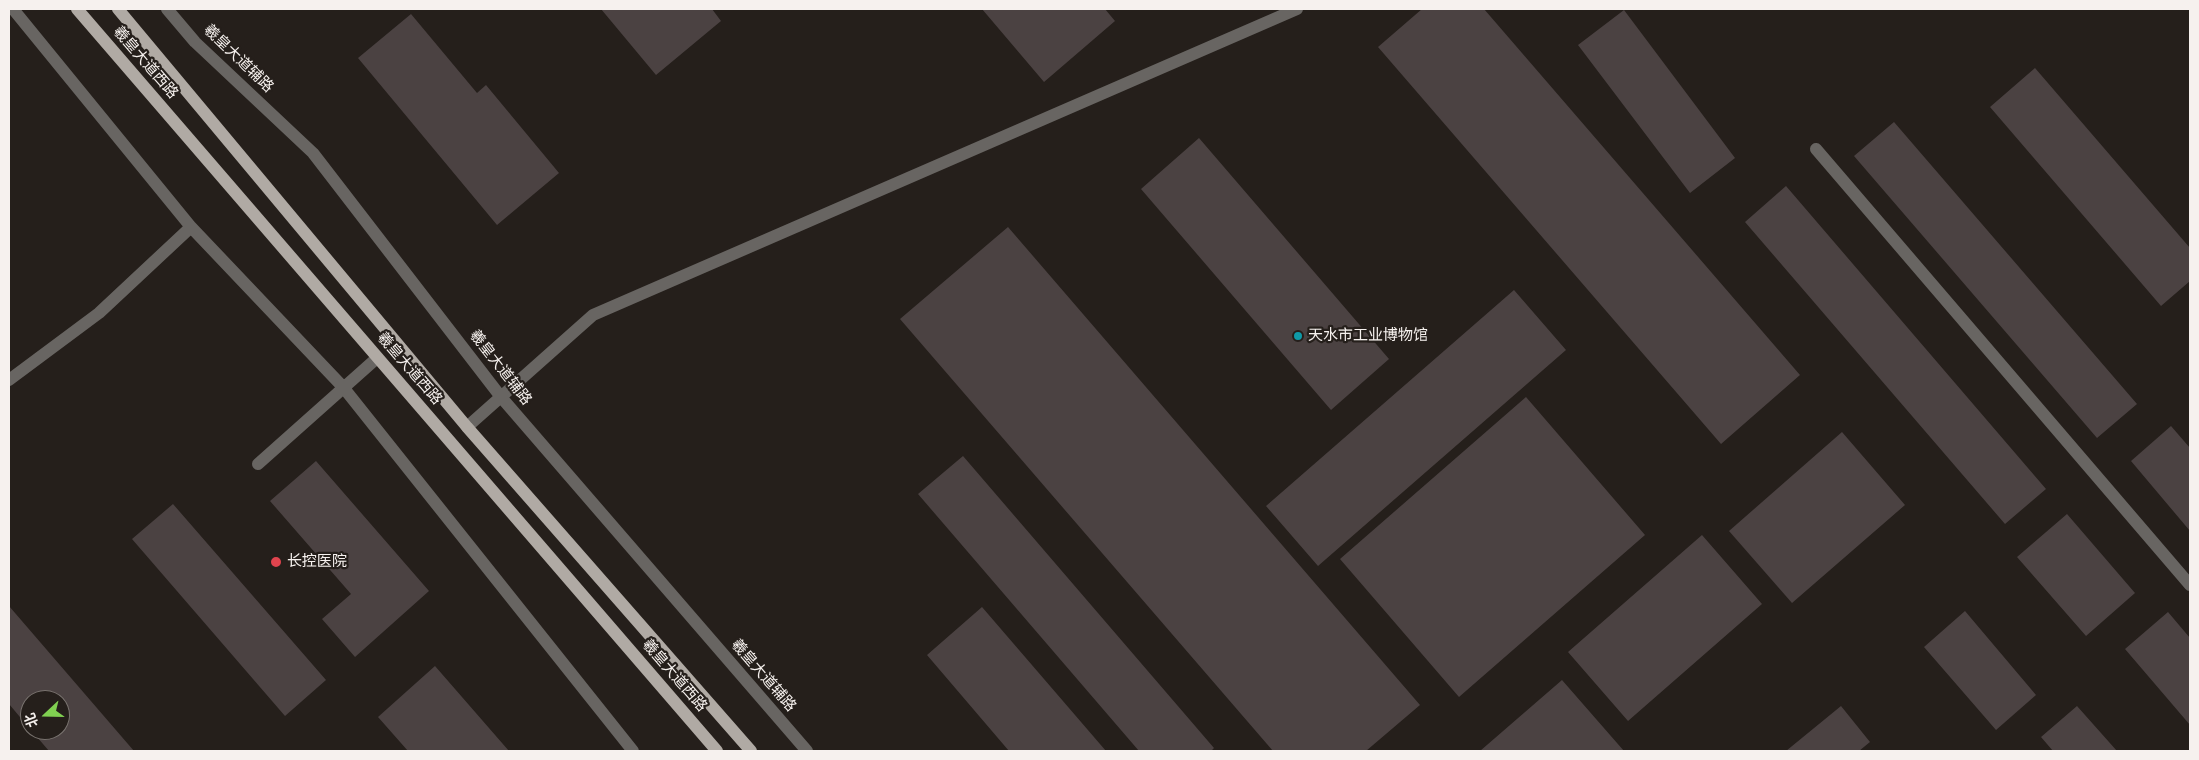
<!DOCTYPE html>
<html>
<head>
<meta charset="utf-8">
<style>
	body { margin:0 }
	#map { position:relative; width:2199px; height:760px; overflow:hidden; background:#251f1b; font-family:"Sofia Sans Condensed","Noto Sans SC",sans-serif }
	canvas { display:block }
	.frame { position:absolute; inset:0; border:10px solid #f6f1ee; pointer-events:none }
	.north { position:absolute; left:20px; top:690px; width:50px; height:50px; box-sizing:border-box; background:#251f1b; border:1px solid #79736f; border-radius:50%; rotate:249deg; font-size:14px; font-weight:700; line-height:20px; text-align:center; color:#f6f1ee }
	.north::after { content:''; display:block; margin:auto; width:18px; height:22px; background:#80d051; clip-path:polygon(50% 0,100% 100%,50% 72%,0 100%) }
</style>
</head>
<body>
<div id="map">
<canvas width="2199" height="760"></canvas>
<div class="frame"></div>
<div class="north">北</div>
</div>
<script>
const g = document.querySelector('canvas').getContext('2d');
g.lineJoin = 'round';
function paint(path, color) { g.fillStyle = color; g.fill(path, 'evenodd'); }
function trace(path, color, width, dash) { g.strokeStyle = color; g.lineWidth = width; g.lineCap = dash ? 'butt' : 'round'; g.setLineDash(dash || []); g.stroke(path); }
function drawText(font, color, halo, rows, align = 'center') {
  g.font = font + ' "Sofia Sans Condensed","Noto Sans SC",sans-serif'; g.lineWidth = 4.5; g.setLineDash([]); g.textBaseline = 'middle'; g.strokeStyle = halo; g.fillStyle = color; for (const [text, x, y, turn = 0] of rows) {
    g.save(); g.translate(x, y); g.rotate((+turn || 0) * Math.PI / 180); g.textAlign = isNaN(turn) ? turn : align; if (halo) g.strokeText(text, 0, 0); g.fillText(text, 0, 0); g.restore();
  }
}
paint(new Path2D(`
	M 601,9 L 712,9 L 721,21 L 656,75 Z
	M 982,9 L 1105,9 L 1115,21 L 1044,82 Z
	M 1422,9 L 1484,9 L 1800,375 L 1721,444 L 1378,47 Z
	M 1624,10 L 1735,158 L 1690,193 L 1578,45 Z
	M 411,14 L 477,93 L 486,85 L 559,173 L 497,225 L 358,58 Z
	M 2035,68 L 2190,248 L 2190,281 L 2161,306 L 1990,107 Z
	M 1894,122 L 2137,404 L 2097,438 L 1854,156 Z
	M 1199,138 L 1389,359 L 1331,410 L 1141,189 Z
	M 1786,186 L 2046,489 L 2005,524 L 1745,222 Z
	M 1008,227 L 1420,705 L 1366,751 L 1273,751 L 900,319 Z
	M 1514,290 L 1566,350 L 1318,566 L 1266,506 Z
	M 1526,397 L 1645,535 L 1459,697 L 1340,559 Z
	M 2171,426 L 2190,448 L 2190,531 L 2131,461 Z
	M 1842,432 L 1905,505 L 1792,603 L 1729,531 Z
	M 963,456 L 1214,748 L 1211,751 L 1139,751 L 918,494 Z
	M 316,461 L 429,591 L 355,657 L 322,619 L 351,594 L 270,501 Z
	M 173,504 L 326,680 L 285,716 L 132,539 Z
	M 2067,514 L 2135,593 L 2086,636 L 2017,557 Z
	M 1702,535 L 1762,604 L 1628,721 L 1568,652 Z
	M 9,606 L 134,751 L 49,751 L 31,730 L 60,730 L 60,700 L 30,700 L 30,729 L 9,704 Z
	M 982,607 L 1106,751 L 1009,751 L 927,655 Z
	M 1965,611 L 2036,695 L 1996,730 L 1924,647 Z
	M 2168,612 L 2190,638 L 2190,725 L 2125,649 Z
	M 435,666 L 509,751 L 408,751 L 378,717 Z
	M 1562,680 L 1624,751 L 1480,751 Z
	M 1841,706 L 1870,742 L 1859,751 L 1786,751 Z
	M 2077,706 L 2117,751 L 2053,751 L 2041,737 Z`), '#4b4242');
trace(new Path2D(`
	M 13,9 L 191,227 L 343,387 L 633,751
	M 167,9 L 195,42 L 313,153 L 501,397 L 807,751
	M 1816,149 L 2190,585
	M 9,380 L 99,313 L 191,227
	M 467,427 L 593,315 L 1297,9
	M 258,464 L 377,358`), '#686562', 12);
trace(new Path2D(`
	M 77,9 L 717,751
	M 118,9 L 467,427 L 751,751`), '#b0aaa4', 12);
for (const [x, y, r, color] of [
	[1298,336,5,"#0f9aa8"],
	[276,562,6,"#e0444e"]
]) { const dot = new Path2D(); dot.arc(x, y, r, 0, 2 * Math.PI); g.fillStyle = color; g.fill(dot); trace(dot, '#251f1b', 2); }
drawText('15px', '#f6f1ee', '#251f1b', [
	["羲皇大道辅路",238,59,44],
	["羲皇大道西路",145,63,49],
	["羲皇大道辅路",500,368,52],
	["羲皇大道西路",409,369,49],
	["羲皇大道西路",674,676,49],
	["羲皇大道辅路",763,676,49]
]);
drawText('15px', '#f6f1ee', '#251f1b', [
	["天水市工业博物馆",1308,336],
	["长控医院",287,562]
], 'left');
</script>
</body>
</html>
